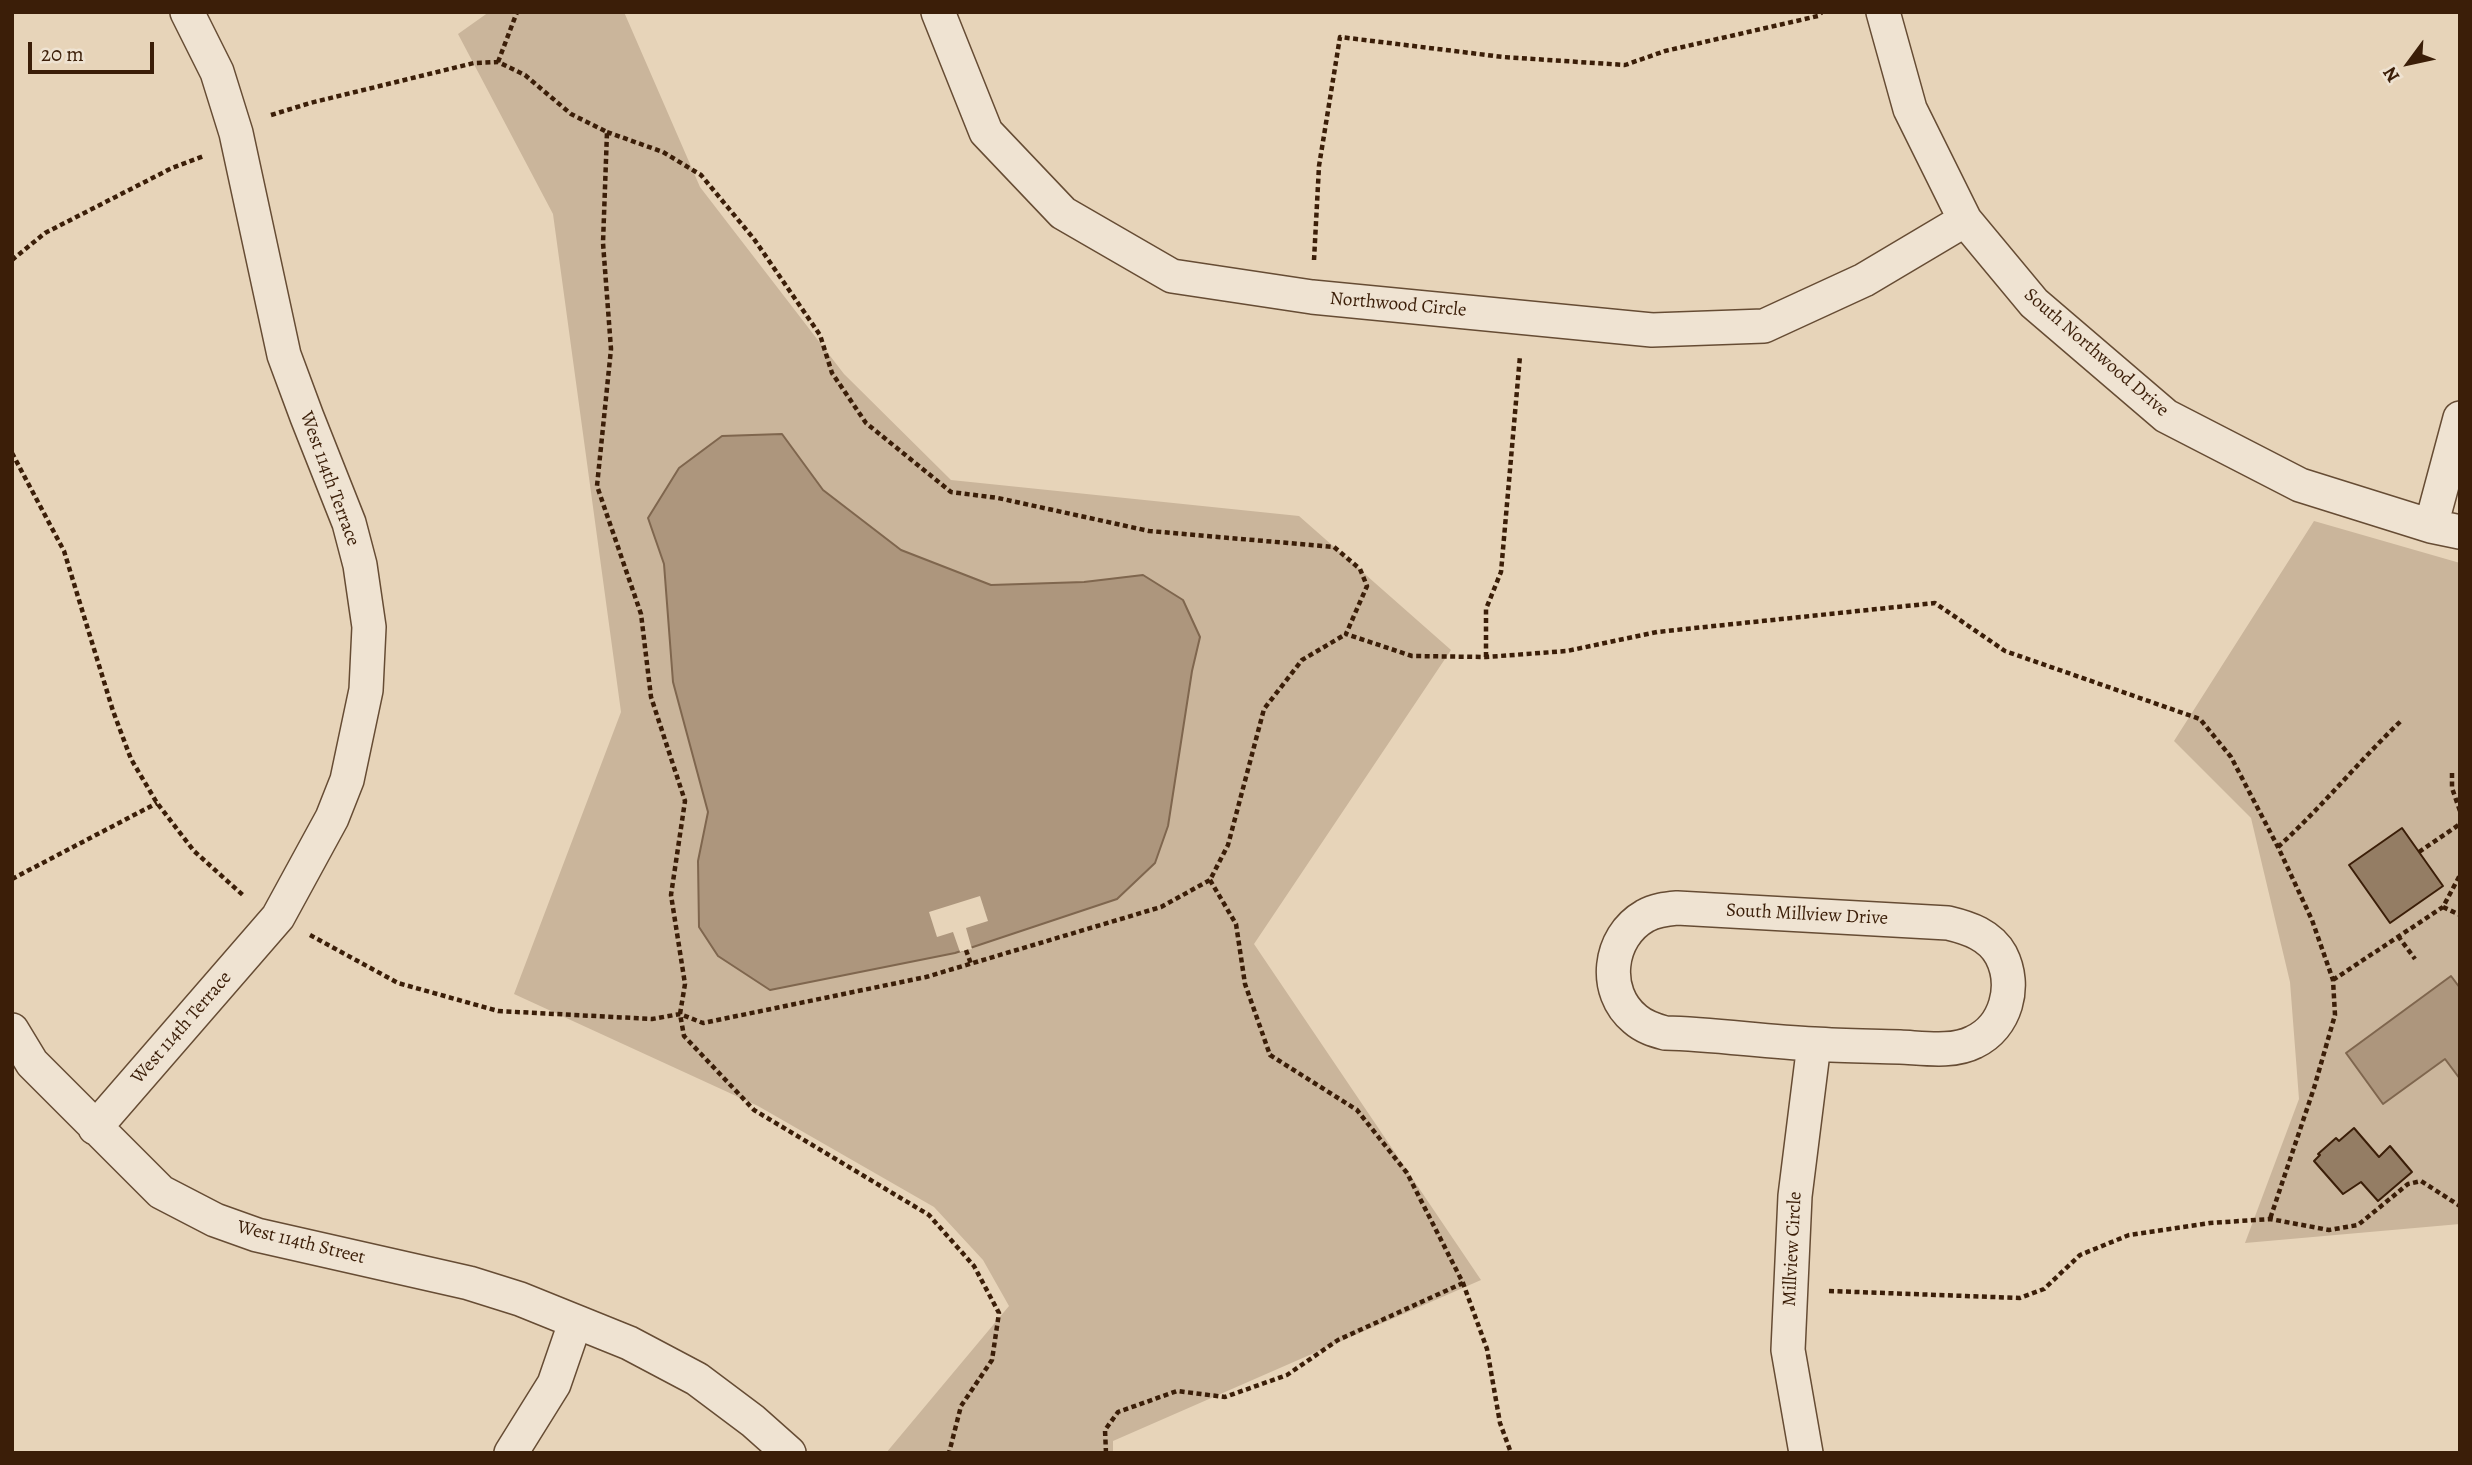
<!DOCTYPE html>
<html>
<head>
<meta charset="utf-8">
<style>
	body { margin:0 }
	#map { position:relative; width:2472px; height:1465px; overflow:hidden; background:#e7d4b9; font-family:Alegreya,serif }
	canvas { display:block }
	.frame { position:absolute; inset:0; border:14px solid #3b1e08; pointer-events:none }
	.north { position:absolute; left:2374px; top:28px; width:70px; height:70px; -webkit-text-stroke:5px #efe3d2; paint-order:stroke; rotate:237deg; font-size:19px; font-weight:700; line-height:28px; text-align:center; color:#3b1e08 }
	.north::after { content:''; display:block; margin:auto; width:24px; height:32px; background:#3b1e08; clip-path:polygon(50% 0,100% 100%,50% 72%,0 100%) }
	.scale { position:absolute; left:28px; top:42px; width:126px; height:32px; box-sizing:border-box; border:4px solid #3b1e08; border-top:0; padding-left:9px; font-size:21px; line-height:24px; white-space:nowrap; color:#3b1e08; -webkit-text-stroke:5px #efe3d2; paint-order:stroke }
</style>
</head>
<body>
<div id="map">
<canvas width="2472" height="1465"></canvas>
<div class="frame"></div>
<div class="north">N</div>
<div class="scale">20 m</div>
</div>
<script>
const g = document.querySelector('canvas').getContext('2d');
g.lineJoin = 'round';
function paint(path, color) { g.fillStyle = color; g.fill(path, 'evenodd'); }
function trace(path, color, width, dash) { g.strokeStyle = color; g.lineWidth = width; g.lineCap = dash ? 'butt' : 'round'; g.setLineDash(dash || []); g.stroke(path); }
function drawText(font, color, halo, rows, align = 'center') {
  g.font = font + ' Alegreya,serif'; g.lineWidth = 7; g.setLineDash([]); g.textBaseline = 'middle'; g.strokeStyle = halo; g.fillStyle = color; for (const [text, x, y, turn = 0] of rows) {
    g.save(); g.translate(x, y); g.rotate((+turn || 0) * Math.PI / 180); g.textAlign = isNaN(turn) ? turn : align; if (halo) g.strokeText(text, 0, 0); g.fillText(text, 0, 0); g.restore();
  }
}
paint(new Path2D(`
	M 489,12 L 624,12 L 700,187 L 844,374 L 951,480 L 1299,516 L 1451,650 L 1254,944 L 1481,1280 L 1113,1441 L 1113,1453 L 886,1453 L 1009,1306 L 983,1260 L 934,1207 L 758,1106 L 514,994 L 621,712 L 553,214 L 458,34 ZM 782,434 L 823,490 L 901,550 L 991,585 L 1084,582 L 1143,575 L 1183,600 L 1200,637 L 1192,671 L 1168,825 L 1155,863 L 1117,899 L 955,953 L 769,990 L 698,861 L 708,813 L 673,682 L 664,564 L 649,518 Z
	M 2314,521 L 2460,563 L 2460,1224 L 2245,1243 L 2299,1099 L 2290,982 L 2251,818 L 2174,741 Z`), '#cab59b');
const water = new Path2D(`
	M 782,434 L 823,490 L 901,550 L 991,585 L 1084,582 L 1143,575 L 1183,600 L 1200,637 L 1192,671 L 1168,826 L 1155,863 L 1117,899 L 955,953 L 770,990 L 718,956 L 699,927 L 698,861 L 708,812 L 673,682 L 664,564 L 648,518 L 679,468 L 722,436 Z
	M 2451,976 L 2460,988 L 2460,1079 L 2445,1059 L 2383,1104 L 2346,1053 Z`);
paint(water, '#ad967d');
trace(water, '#7f664e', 2);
paint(new Path2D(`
	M 980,896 L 988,921 L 966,928 L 972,949 L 960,952 L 953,932 L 937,937 L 929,912 Z`), '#e7d4b9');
const building = new Path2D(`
	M 2402,828 L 2443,886 L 2390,923 L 2349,865 Z
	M 2354,1128 L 2379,1157 L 2390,1146 L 2412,1172 L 2378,1201 L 2361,1182 L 2343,1194 L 2314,1161 L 2320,1155 L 2318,1154 L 2336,1138 L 2339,1141 Z`);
paint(building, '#947d64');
trace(building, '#3b1e08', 2);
const minor = new Path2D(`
	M 938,12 L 986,132 L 1063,213 L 1172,276 L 1312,297 L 1652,330 L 1764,326 L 1864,280 L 1965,220
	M 1883,12 L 1910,109 L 1965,220 L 2034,303 L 2166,416 L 2300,485 L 2431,526 L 2460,532
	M 2431,526 L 2460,418
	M 1677,908 L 1948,923 C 1969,928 1990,935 2001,955 C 2017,986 2006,1027 1974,1042 C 1953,1053 1923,1048 1900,1047 C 1872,1046 1843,1046 1814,1044 C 1764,1042 1715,1034 1665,1033 C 1654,1030 1644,1027 1635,1019 C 1602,992 1608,937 1645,916 C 1655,910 1666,909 1677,908 Z
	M 12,1030 L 32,1063 L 161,1192 L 215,1220 L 257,1235 L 469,1283 L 520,1299 L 629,1343 L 697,1379 L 753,1421 L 789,1453
	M 95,1128 L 278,917 L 332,818 L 347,780 L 366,690 L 369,627 L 360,565 L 349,523 L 307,417 L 284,355 L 236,133 L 217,72 L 187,12
	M 511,1453 L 554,1384 L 575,1323
	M 1806,1453 L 1788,1350 L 1795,1196 L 1814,1044`);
trace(minor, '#664c34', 36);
trace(new Path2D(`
	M 498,62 L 517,12
	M 271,115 L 310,103 L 474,63 L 498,62 L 525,75 L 571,114 L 607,132 L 603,243 L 611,349 L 597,486 L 641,614 L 651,697 L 685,801 L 671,895 L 685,984 L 680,1014 L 684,1036 L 754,1110 L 929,1215 L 974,1266 L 999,1313 L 992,1360 L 961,1406 L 949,1453
	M 607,132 L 663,152 L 701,175 L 754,239 L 820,335 L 832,373 L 866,423 L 951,492 L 998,498 L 1149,531 L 1334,547 L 1360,569 L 1367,586 L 1346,634 L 1412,656 L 1486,657 L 1567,651 L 1657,632 L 1935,603 L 2005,651 L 2200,719 L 2231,757 L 2278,847 L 2312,920 L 2333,980 L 2335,1015 L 2314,1088 L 2270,1219
	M 12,260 L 45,233 L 172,168 L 204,156
	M 1314,260 L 1319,166 L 1340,37 L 1503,57 L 1625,65 L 1665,51 L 1818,16 L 1822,12
	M 12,453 L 64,551 L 113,711 L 131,759 L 157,803 L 194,851 L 245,897
	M 1486,657 L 1486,609 L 1501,572 L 1520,356
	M 2452,773 L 2452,788 L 2460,811
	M 2278,847 C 2322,807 2359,761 2402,720
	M 2419,852 L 2460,824
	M 12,879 L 157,803
	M 1210,880 L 1236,924 L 1245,984 L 1270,1055 L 1357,1110 L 1407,1173 L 1463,1283 L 1487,1349 L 1500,1423 L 1511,1453
	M 2443,907 L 2460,915
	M 310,935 L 398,983 L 498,1011 L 652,1019 L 680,1014 L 703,1023 L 926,977 L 1161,907 L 1210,880 L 1228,845 L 1264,709 L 1302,660 L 1346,634
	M 2398,936 L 2415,959
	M 966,950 L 971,964
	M 2333,980 L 2443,907 L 2460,875
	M 1829,1291 L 2020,1298 L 2044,1289 L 2080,1255 L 2129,1235 L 2210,1223 L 2270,1219 L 2329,1230 L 2358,1225 L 2408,1184 L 2421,1181 L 2460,1206
	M 1106,1453 L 1105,1430 L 1118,1412 L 1177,1391 L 1225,1397 L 1287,1375 L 1338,1340 L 1463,1283`), '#3b1e08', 4.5, [5, 3.5]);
trace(minor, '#efe3d2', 33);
drawText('19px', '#3b1e08', '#efe3d2', [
	["Northwood Circle",1398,305,5],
	["South Northwood Drive",2096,353,41],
	["West 114th Terrace",329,479,70],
	["South Millview Drive",1807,915,3],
	["West 114th Terrace",182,1028,-49],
	["West 114th Street",301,1243,14],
	["Millview Circle",1793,1249,-87]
]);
</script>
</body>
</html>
